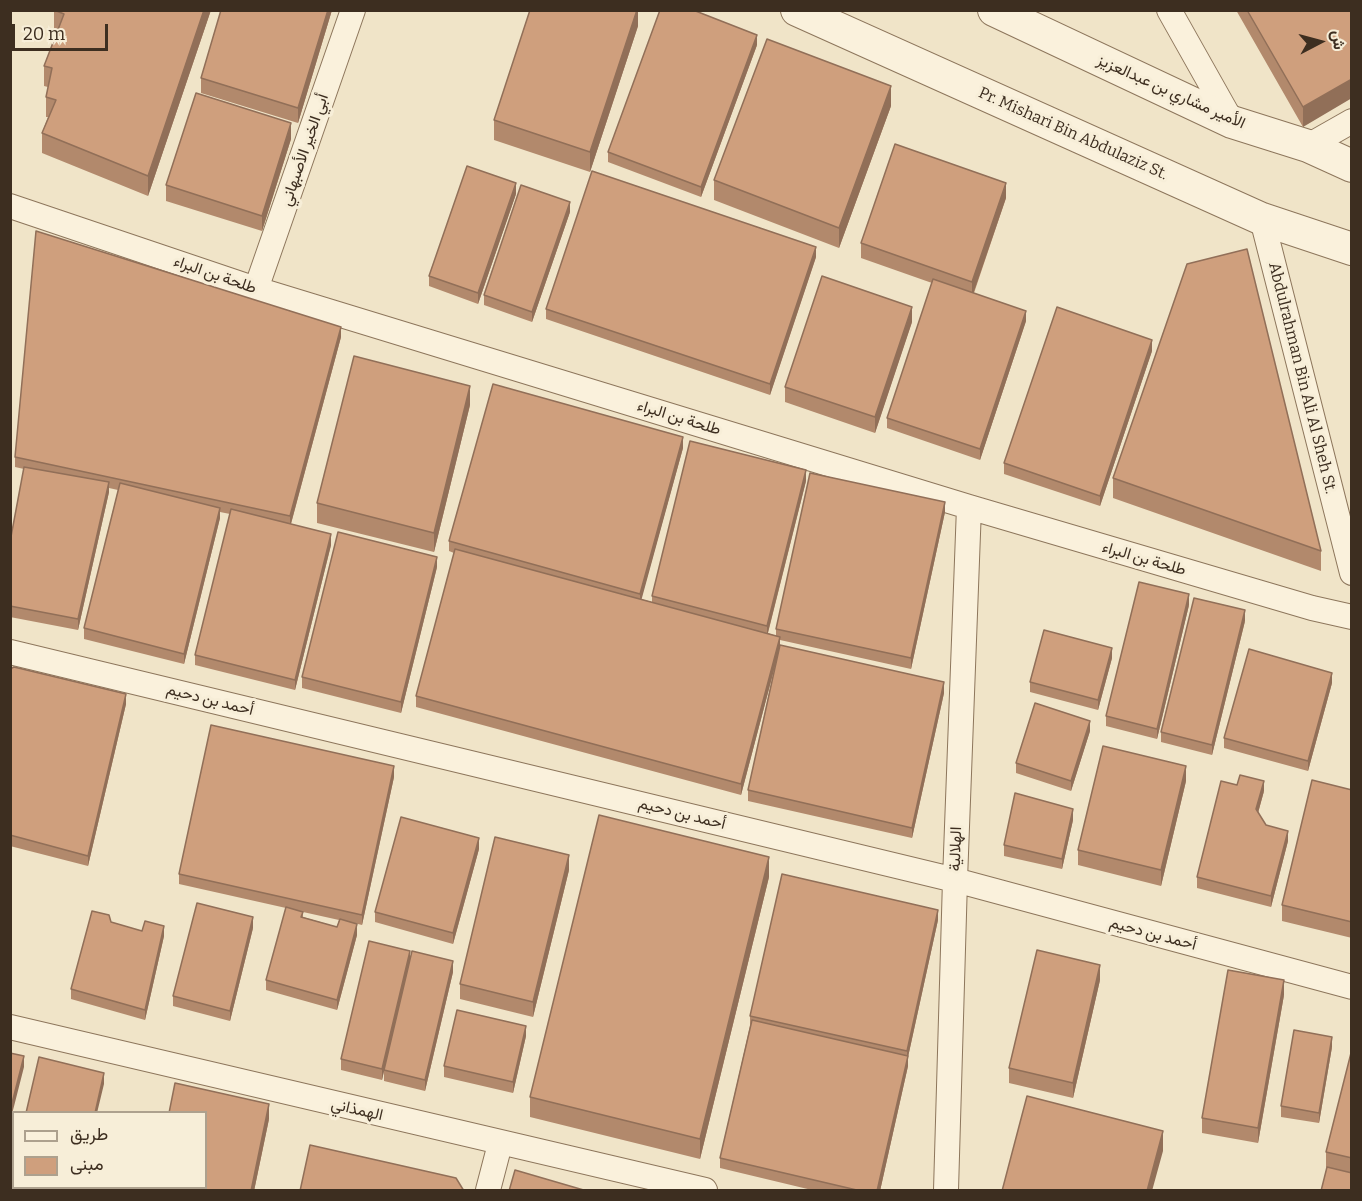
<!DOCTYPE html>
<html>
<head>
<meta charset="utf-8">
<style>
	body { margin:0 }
	#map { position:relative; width:1362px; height:1201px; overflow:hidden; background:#f0e4c8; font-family:Bitter,Vazirmatn,serif }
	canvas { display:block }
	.frame { position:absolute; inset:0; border:12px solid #3d2e20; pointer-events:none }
	.legend { position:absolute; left:12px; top:1111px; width:195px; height:78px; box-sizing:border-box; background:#f7eed8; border:2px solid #ada18e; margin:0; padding:8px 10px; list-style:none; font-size:18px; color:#3d2e20 }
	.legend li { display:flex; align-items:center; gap:12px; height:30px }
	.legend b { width:30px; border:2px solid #ada18e }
	.north { position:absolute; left:1290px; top:12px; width:60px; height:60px; -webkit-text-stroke:4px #f7eed8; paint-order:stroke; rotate:84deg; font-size:16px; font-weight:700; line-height:24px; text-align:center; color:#3d2e20 }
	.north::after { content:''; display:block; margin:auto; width:21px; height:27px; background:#3d2e20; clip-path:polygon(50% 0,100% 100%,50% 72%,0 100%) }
	.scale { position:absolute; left:12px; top:24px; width:96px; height:27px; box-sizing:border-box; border:3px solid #3d2e20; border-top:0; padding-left:8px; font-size:18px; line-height:21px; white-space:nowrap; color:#3d2e20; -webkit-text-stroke:4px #f7eed8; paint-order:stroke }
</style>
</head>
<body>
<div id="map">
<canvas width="1362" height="1201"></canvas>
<div class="frame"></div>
<ul class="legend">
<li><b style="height:8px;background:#faf1dc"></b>طريق</li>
<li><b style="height:16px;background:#cf9f7d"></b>مبنى</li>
</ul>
<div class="north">ش</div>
<div class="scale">20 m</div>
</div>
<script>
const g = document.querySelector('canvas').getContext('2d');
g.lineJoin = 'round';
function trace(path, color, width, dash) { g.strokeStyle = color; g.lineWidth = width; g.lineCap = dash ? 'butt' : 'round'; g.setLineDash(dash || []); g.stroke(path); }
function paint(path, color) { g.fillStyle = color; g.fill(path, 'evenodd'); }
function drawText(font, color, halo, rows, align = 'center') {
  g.font = font + ' Bitter,Vazirmatn,serif'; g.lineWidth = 6; g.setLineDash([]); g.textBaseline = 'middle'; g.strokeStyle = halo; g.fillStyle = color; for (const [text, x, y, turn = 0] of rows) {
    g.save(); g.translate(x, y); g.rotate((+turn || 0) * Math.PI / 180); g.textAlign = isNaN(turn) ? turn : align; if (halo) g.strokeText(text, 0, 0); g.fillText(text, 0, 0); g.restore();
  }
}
const minor = new Path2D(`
	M 1169,10 L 1232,122
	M 1308,146 L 1352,121
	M 10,206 L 256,289 L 969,507 L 1312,608 L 1352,617
	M 1262,219 L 1352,573
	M 256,289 L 353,10
	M 10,652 L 955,880 L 1352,987
	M 10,1027 L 705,1190
	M 488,1190 L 500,1144
	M 946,1190 L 955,880 L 969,507`);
const tertiary = new Path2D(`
	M 797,10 L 1262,219 L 1352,249
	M 994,10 L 1232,122 L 1308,146 L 1352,166`);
trace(minor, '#8d765c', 26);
trace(tertiary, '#8d765c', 34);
trace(minor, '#faf1dc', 24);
trace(tertiary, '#faf1dc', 32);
paint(new Path2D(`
	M 211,10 L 148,196 L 42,153 L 42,133 L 48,117 L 46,117 L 46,97 L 48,87 L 44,86 L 44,66 L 58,32 L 54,30 L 54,11 Z
	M 221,10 L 332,10 L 298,123 L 201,93 L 201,78 Z
	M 638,10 L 638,26 L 590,172 L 494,140 L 494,120 Z
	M 1236,10 L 1352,10 L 1303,127 Z
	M 757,45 L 701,197 L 608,162 L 608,152 Z
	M 891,106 L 839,248 L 714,200 L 714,180 Z
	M 291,139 L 262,231 L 166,201 L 166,185 Z
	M 516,194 L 478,304 L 429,286 L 429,276 Z
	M 1006,198 L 974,293 L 1026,321 L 980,460 L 887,428 L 887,418 L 932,283 L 861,258 L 861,243 Z
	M 570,212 L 532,322 L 484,305 L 484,295 Z
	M 816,257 L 770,395 L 546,319 L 546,309 Z
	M 912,322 L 875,433 L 785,402 L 785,387 Z
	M 341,337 L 291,524 L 331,545 L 295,690 L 195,665 L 195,655 L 230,514 L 220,512 L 220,518 L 184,664 L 84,639 L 84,628 L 118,490 L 109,488 L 109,492 L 78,630 L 10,617 L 10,542 L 24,469 L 15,467 L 15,457 Z
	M 1152,351 L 1100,506 L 1004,474 L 1004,463 Z
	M 470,405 L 434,552 L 317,523 L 317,503 Z
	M 683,448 L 641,599 L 652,602 L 652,596 L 806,481 L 768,633 L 776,636 L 776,629 L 945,512 L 911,669 L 780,640 L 780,645 L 944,693 L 912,838 L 748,801 L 748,790 L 775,666 L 741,795 L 416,707 L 416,696 L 454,553 L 449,551 L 449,541 Z
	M 1113,478 L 1321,551 L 1321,571 L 1113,498 Z
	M 437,567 L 401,713 L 302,688 L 302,677 Z
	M 1189,605 L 1157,739 L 1106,726 L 1106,716 Z
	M 1245,621 L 1212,755 L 1161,742 L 1161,732 Z
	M 1112,658 L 1098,710 L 1030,692 L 1030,682 Z
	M 10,669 L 126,704 L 88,866 L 10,846 Z
	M 1332,683 L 1308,771 L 1224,748 L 1224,738 Z
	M 1090,731 L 1071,791 L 1016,773 L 1016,763 Z
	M 394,777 L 362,925 L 354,923 L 357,935 L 337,1010 L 266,990 L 266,980 L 286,908 L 179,884 L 179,874 ZM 303,912 L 339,920 L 337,927 L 303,917 Z
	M 1186,781 L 1161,886 L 1078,865 L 1078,850 Z
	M 1352,790 L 1352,938 L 1282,921 L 1282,905 Z
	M 1264,791 L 1258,813 L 1266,825 L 1288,841 L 1271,907 L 1197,888 L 1197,877 Z
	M 1073,820 L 1062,869 L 1004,856 L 1004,845 Z
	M 479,849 L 453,944 L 375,922 L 375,912 Z
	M 569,870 L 533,1017 L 460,999 L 460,984 Z
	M 769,877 L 700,1159 L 530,1117 L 530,1097 Z
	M 938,920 L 908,1057 L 908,1066 L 880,1191 L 816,1191 L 720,1168 L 720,1158 L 750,1026 L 750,1016 Z
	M 111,922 L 142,931 L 164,936 L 145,1020 L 71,999 L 71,989 Z
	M 253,928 L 230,1021 L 173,1006 L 173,996 Z
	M 410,961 L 453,972 L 425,1091 L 384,1081 L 384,1070 L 382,1080 L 341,1070 L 341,1059 Z
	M 1100,980 L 1073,1098 L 1009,1083 L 1009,1068 Z
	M 1284,995 L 1258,1143 L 1202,1133 L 1202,1118 Z
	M 526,1036 L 513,1093 L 444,1077 L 444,1066 Z
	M 1332,1047 L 1319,1123 L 1281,1117 L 1281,1106 Z
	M 1352,1049 L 1352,1191 L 1326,1167 L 1326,1152 Z
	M 269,1119 L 254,1191 L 154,1191 L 154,1188 L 206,1188 Z`), '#b2896c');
paint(new Path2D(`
	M 204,10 L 211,10 L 148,196 L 148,176 Z
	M 328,10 L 332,10 L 298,123 L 298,108 Z
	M 637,10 L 638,10 L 638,26 L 590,172 L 590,152 Z
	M 757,35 L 757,45 L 701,197 L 701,187 Z
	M 1352,79 L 1352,98 L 1303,127 L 1303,107 Z
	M 891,86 L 891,106 L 839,248 L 839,228 Z
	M 291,123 L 291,139 L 262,231 L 262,216 Z
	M 516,183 L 516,194 L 478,304 L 478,293 Z
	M 1006,183 L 1006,198 L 972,297 L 972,282 Z
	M 570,202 L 570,212 L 532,322 L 532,312 Z
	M 816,247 L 816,257 L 770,395 L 770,384 Z
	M 912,307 L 912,322 L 875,433 L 875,417 Z
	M 1026,311 L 1026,321 L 980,460 L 980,449 Z
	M 341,327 L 341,337 L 290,527 L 290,516 Z
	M 1152,340 L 1152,351 L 1100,506 L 1100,496 Z
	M 470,386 L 470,405 L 434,552 L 434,533 Z
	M 683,437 L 683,448 L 640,605 L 640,594 Z
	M 806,470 L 806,481 L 767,636 L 767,626 Z
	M 109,482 L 109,492 L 78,630 L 78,619 Z
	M 945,502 L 945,512 L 911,669 L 911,658 Z
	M 220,508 L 220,518 L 184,664 L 184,654 Z
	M 331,534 L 331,545 L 295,690 L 295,680 Z
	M 437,557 L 437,567 L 401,713 L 401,702 Z
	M 1189,594 L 1189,605 L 1157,739 L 1157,729 Z
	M 1245,610 L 1245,621 L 1212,755 L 1212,745 Z
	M 780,637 L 780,647 L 741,795 L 741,784 Z
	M 1112,648 L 1112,658 L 1098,710 L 1098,700 Z
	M 1332,673 L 1332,683 L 1308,771 L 1308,761 Z
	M 944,682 L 944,693 L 912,838 L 912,828 Z
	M 126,694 L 126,704 L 88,866 L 88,856 Z
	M 1090,721 L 1090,731 L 1071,791 L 1071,781 Z
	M 394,766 L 394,777 L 362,925 L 362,915 Z
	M 1186,766 L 1186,781 L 1161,886 L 1161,870 Z
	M 1264,781 L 1264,791 L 1256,820 L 1256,809 Z
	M 1073,809 L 1073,820 L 1062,869 L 1062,859 Z
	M 1288,831 L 1288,841 L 1271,907 L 1271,896 Z
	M 479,838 L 479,849 L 453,944 L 453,933 Z
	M 569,855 L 569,870 L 533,1017 L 533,1002 Z
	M 769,857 L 769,877 L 700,1159 L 700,1139 Z
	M 938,910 L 938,920 L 908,1057 L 908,1066 L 880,1191 L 877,1191 L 907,1061 L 907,1051 Z
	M 253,917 L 253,928 L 230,1021 L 230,1011 Z
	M 357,924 L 357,935 L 337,1010 L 337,1000 Z
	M 164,926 L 164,936 L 145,1020 L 145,1010 Z
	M 410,951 L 410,961 L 382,1080 L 382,1069 Z
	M 453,961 L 453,972 L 425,1091 L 425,1080 Z
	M 1100,965 L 1100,980 L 1073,1098 L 1073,1083 Z
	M 1284,980 L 1284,995 L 1258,1143 L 1258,1128 Z
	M 526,1026 L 526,1036 L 513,1093 L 513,1082 Z
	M 1332,1037 L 1332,1047 L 1319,1123 L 1319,1113 Z
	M 24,1056 L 24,1067 L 10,1122 L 10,1111 Z
	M 104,1073 L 104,1084 L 97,1113 L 95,1113 Z
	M 269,1104 L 269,1119 L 254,1191 L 251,1191 Z
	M 1163,1131 L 1163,1151 L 1152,1191 L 1147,1191 Z`), '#916f58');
const building = new Path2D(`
	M 204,10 L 148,176 L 42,133 L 56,100 L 46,97 L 52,68 L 44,66 L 64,14 L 54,10 Z
	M 221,10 L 328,10 L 298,108 L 201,78 Z
	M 530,10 L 637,10 L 590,152 L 494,120 Z
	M 660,10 L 693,10 L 757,35 L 701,187 L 608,152 Z
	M 1247,10 L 1352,10 L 1352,79 L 1303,107 Z
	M 767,39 L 891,86 L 839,228 L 714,180 Z
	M 196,93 L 291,123 L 262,216 L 166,185 Z
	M 895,144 L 1006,183 L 972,282 L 861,243 Z
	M 467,166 L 516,183 L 478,293 L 429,276 Z
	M 592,171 L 816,247 L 770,384 L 546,309 Z
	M 521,185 L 570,202 L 532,312 L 484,295 Z
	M 36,231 L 341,327 L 290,516 L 15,457 Z
	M 1247,249 L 1321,551 L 1113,478 L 1187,264 Z
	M 822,276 L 912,307 L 875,417 L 785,387 Z
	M 933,279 L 1026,311 L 980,449 L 887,418 Z
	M 1057,307 L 1152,340 L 1100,496 L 1004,463 Z
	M 354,356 L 470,386 L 434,533 L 317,503 Z
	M 493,384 L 683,437 L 640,594 L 449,541 Z
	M 690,441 L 806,470 L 767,626 L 652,596 Z
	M 24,467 L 109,482 L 78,619 L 10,606 L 10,542 Z
	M 810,473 L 945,502 L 911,658 L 776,629 Z
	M 120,483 L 220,508 L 184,654 L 84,628 Z
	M 231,509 L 331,534 L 295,680 L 195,655 Z
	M 338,532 L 437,557 L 401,702 L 302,677 Z
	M 455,549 L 780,637 L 741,784 L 416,696 Z
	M 1139,582 L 1189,594 L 1157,729 L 1106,716 Z
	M 1194,598 L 1245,610 L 1212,745 L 1161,732 Z
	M 1044,630 L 1112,648 L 1098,700 L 1030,682 Z
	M 780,645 L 944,682 L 912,828 L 748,790 Z
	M 1249,649 L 1332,673 L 1308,761 L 1224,738 Z
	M 14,667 L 126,694 L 88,856 L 10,835 L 10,669 Z
	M 1035,703 L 1090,721 L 1071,781 L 1016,763 Z
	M 211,725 L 394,766 L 362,915 L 179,874 Z
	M 1103,746 L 1186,766 L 1161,870 L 1078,850 Z
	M 1240,775 L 1264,781 L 1256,809 L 1266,825 L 1288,831 L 1271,896 L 1197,877 L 1221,781 L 1237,785 Z
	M 1312,780 L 1352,790 L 1352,922 L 1282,905 Z
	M 1015,793 L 1073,809 L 1062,859 L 1004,845 Z
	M 599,815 L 769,857 L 700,1139 L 530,1097 Z
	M 401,817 L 479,838 L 453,933 L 375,912 Z
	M 495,837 L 569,855 L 533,1002 L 460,984 Z
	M 782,874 L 938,910 L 907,1051 L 750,1016 Z
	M 197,903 L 253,917 L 230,1011 L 173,996 Z
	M 286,907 L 303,912 L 301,917 L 337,927 L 340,919 L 357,924 L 337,1000 L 266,980 Z
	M 92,911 L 109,915 L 111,922 L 142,931 L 145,921 L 164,926 L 145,1010 L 71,989 Z
	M 369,941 L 410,951 L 382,1069 L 341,1059 Z
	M 1037,950 L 1100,965 L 1073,1083 L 1009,1068 Z
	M 412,951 L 453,961 L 425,1080 L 384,1070 Z
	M 1228,970 L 1284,980 L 1258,1128 L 1202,1118 Z
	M 457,1010 L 526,1026 L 513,1082 L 444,1066 Z
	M 752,1020 L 908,1056 L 877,1191 L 861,1191 L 720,1158 Z
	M 1294,1030 L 1332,1037 L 1319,1113 L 1281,1106 Z
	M 1352,1049 L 1352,1158 L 1326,1152 Z
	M 10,1053 L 24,1056 L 10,1111 Z
	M 39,1057 L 104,1073 L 95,1113 L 26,1113 Z
	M 175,1083 L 269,1104 L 251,1191 L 195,1191 L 181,1188 L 206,1188 L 206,1113 L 169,1113 Z
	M 1027,1096 L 1163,1131 L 1147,1191 L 1002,1191 Z
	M 310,1145 L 456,1178 L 464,1191 L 300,1191 Z
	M 14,1166 L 14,1188 L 77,1188 L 76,1191 L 10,1191 L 10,1178 Z
	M 1327,1167 L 1352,1173 L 1352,1191 L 1321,1191 Z
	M 515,1170 L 587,1191 L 509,1191 Z
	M 94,1188 L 140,1188 L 139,1191 L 93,1191 Z`);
paint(building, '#cf9f7d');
trace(building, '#916f58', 1.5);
drawText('16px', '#3d2e20', '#f7eed8', [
	["الأمير مشاري بن عبدالعزيز",1171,92,24],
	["Pr. Mishari Bin Abdulaziz St.",1073,134,24],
	["أبي الخير الأصبهاني",305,150,-71],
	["طلحة بن البراء",215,275,19],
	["Abdulrahman Bin Ali Al Sheh St.",1302,378,76],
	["طلحة بن البراء",679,418,17],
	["طلحة بن البراء",1144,559,16],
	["أحمد بن دحيم",210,700,14],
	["أحمد بن دحيم",682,814,14],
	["الهلالية",956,849,-88],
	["أحمد بن دحيم",1153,934,15],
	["الهمذاني",357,1110,13]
]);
</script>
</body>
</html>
